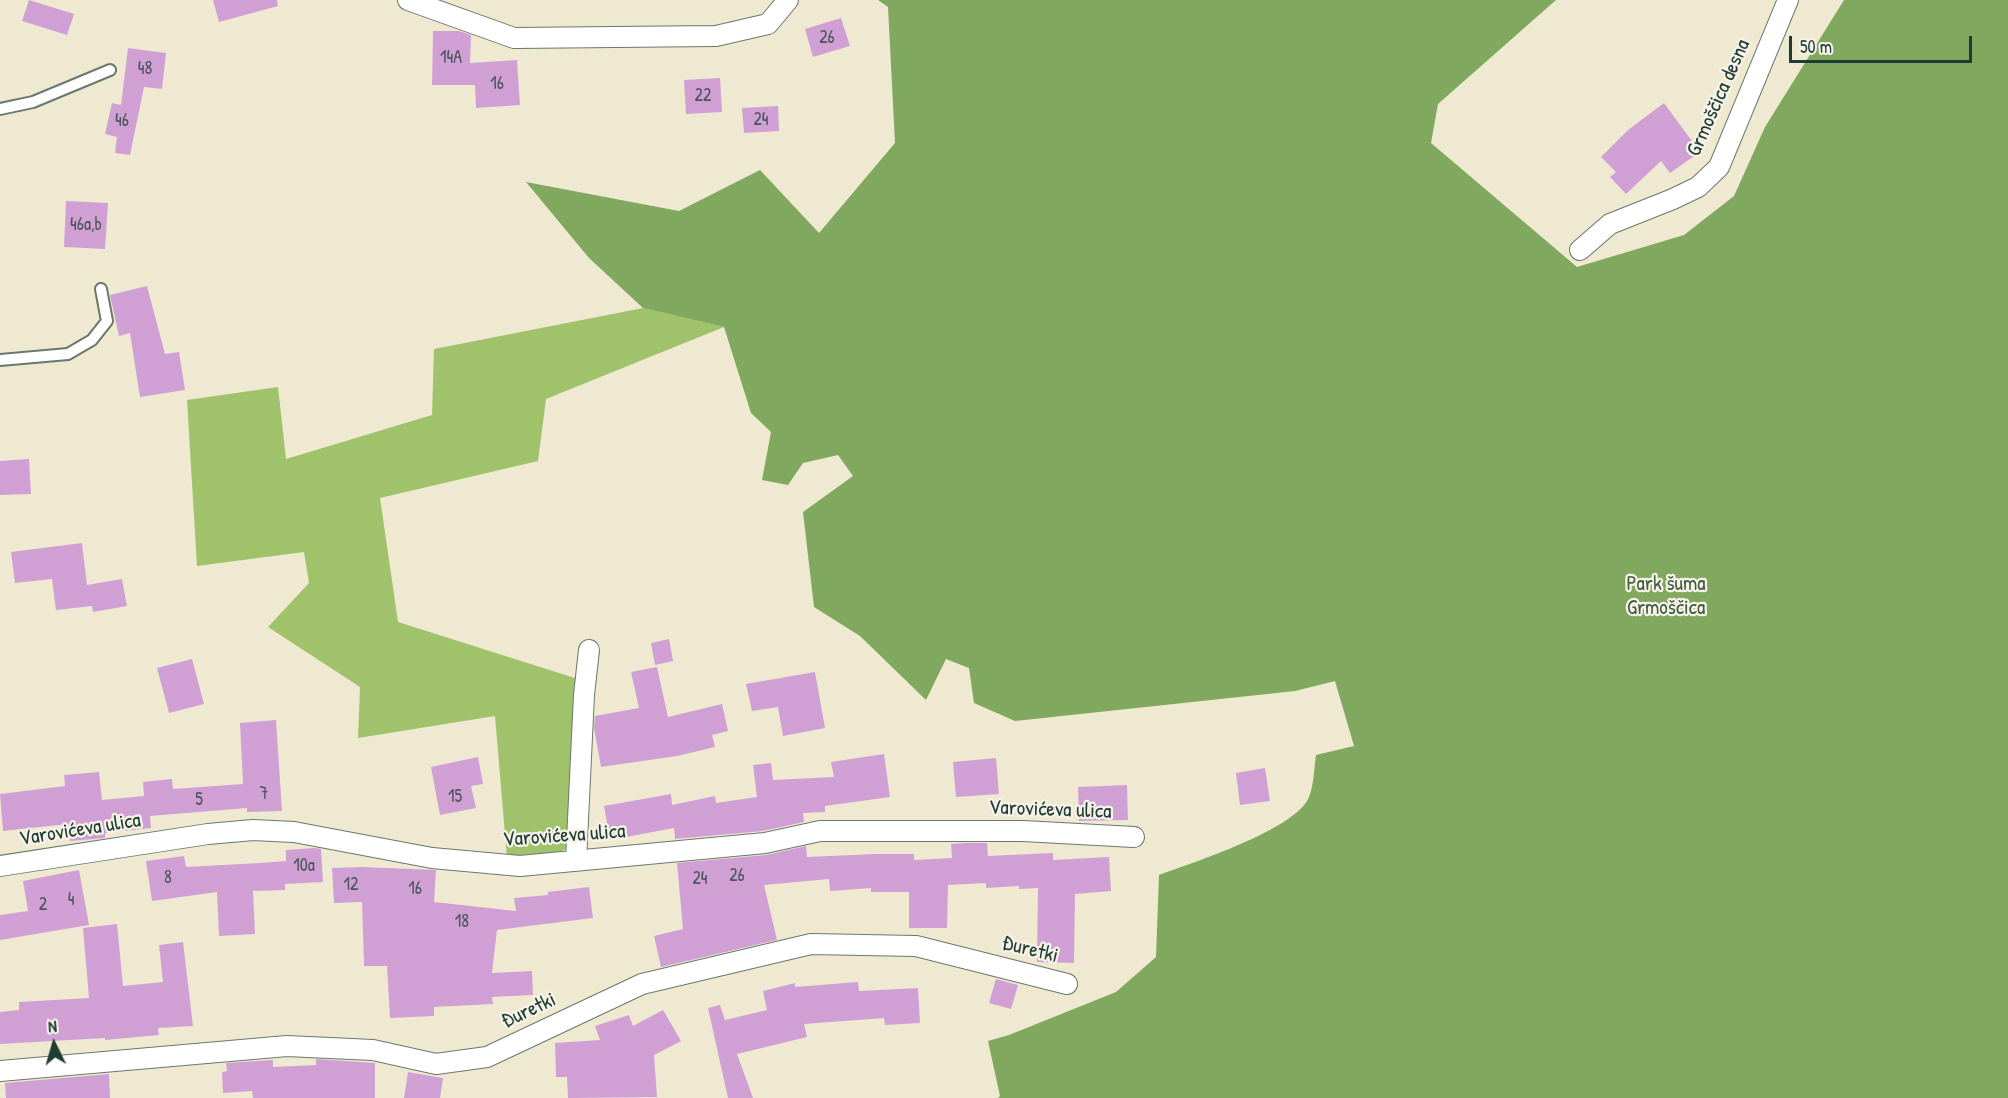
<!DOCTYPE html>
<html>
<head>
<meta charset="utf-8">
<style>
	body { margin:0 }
	#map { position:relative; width:2008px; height:1098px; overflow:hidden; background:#efe9d1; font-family:"Patrick Hand",sans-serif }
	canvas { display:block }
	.north { position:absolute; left:24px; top:1014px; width:60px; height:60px; -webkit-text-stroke:4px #f7f3e8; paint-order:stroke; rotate:355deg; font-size:16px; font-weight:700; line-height:24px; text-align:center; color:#1f3d34 }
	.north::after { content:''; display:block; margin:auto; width:21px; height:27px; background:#1f3d34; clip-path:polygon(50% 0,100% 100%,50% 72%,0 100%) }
	.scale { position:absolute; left:1789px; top:36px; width:183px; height:27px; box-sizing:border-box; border:3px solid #1f3d34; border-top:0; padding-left:8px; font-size:18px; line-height:21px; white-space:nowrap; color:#1f3d34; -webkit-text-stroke:4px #f7f3e8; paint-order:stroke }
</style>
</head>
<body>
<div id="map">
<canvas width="2008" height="1098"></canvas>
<div class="north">N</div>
<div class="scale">50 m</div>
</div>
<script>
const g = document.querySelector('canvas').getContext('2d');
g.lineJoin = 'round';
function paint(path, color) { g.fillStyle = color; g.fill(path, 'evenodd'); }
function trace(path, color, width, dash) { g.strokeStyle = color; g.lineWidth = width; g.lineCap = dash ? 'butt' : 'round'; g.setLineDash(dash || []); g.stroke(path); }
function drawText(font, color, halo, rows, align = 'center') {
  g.font = font + ' "Patrick Hand",sans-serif'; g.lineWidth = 4.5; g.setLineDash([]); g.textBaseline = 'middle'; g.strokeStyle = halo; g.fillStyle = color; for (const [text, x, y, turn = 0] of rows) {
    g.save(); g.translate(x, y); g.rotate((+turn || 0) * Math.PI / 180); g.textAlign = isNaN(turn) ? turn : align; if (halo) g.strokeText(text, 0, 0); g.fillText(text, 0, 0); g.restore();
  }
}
paint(new Path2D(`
	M 643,308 L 724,327 L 546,399 L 538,461 L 380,498 L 398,622 L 578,679 L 571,846 L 562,851 L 507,858 L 495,716 L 358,738 L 360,687 L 268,627 L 309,583 L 304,552 L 197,566 L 187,400 L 278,387 L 286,459 L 432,415 L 434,349 Z`), '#a0c26b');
paint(new Path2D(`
	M 878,0 L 1556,0 L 1438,104 L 1431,143 L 1577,267 L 1684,235 L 1734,196 L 1765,127 L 1844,0 L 2008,0 L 2008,1098 L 998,1098 L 1000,1096 L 988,1041 L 1009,1035 L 1116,992 L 1156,957 L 1159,875 C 1192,863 1297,829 1309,797 C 1314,785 1314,768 1316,755 L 1354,746 L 1335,681 L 1295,691 L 1015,721 L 974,703 L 969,668 L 946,659 L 926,700 L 860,636 L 814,607 L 803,512 L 853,476 L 838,455 L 803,463 L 788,485 L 762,480 L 771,432 L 751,413 L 724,327 L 643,308 L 589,258 L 526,182 L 679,211 L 760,170 L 819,233 L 895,143 L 888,7 Z`), '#80a85f');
paint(new Path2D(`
	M 29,0 L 74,14 L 67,35 L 22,21 Z
	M 213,0 L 277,0 L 278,6 L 219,22 Z
	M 841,18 L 850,46 L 813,57 L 805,29 Z
	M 433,31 L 459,31 L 471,35 L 470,63 L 517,60 L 520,105 L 476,108 L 475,85 L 432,85 Z
	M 128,48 L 166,53 L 162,89 L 144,87 L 130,155 L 115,153 L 117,137 L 105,134 L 112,103 L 121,105 Z
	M 720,78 L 722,112 L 686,114 L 684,80 Z
	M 1664,103 L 1700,152 L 1670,173 L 1661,161 L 1626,194 L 1610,177 L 1616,172 L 1601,157 L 1628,130 Z
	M 778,106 L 779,131 L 744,133 L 742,108 Z
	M 66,201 L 108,203 L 105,249 L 64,247 Z
	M 147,286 L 165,354 L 179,352 L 185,390 L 140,397 L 130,333 L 119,336 L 110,295 Z
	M 29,459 L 31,494 L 0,495 L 0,461 Z
	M 82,543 L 87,585 L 122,579 L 127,606 L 93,612 L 92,606 L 56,610 L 52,579 L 15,583 L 11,552 Z
	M 669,639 L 673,661 L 655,665 L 651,643 Z
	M 192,659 L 204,704 L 169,713 L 157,668 Z
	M 657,667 L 668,717 L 722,704 L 728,731 L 712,735 L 715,747 L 677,756 L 601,767 L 594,728 L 595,716 L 639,708 L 631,672 Z
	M 815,672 L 825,728 L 783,736 L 778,707 L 752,711 L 746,684 Z
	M 276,720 L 282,811 L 247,812 L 247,808 L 150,816 L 151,828 L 105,833 L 105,838 L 70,841 L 68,824 L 3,831 L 0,794 L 65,786 L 64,775 L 99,772 L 102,800 L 144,796 L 143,782 L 172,779 L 173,789 L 243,784 L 240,723 Z
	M 884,754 L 890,797 L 825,806 L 825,812 L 803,813 L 804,822 L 763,831 L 675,839 L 674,828 L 610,840 L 604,806 L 671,794 L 672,805 L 715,796 L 716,803 L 757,797 L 753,765 L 771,763 L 773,780 L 834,777 L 831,762 Z
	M 478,757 L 483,784 L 471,786 L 476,808 L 440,815 L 431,767 Z
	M 996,758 L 999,794 L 956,797 L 953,762 Z
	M 1265,768 L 1270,801 L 1240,805 L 1236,773 Z
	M 1127,785 L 1128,820 L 1079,821 L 1078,787 Z
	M 965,843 L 987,843 L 988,856 L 1053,853 L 1053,860 L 1109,857 L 1111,891 L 1075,894 L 1074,963 L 1037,962 L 1038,888 L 1019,889 L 1019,886 L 986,888 L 986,883 L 948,885 L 947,928 L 909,928 L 909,892 L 871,892 L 871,888 L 830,891 L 829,879 L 764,885 L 777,940 L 661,967 L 654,936 L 683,929 L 677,863 L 766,855 L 806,846 L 807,857 L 875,854 L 914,854 L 914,860 L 952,858 L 951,844 Z
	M 315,848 L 321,849 L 323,882 L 285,884 L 285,890 L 253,891 L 255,934 L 219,936 L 217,892 L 152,901 L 146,861 L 184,856 L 186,867 L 260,863 L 286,861 L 286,850 Z
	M 362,867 L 436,870 L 434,902 L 516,911 L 514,898 L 548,895 L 548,892 L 589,887 L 593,918 L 497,930 L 492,973 L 532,971 L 533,995 L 492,997 L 493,1004 L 434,1007 L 434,1016 L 390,1018 L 387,966 L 364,966 L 362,902 L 334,903 L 332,868 Z
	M 79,870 L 89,925 L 0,940 L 0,915 L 28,911 L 23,881 Z
	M 117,924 L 123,986 L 163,982 L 159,945 L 183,942 L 193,1026 L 158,1028 L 159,1035 L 105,1040 L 105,1038 L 0,1044 L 0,1012 L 19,1010 L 19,1002 L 89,998 L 83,928 Z
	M 996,979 L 1018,985 L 1011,1009 L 989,1003 Z
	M 858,982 L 859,991 L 918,988 L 920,1023 L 885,1025 L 884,1018 L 804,1024 L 807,1037 L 737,1054 L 753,1098 L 728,1098 L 708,1008 L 720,1005 L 725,1020 L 767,1010 L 763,991 L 795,983 L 795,987 Z
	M 663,1010 L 681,1041 L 654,1055 L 657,1097 L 568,1098 L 567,1077 L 556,1077 L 555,1043 L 600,1040 L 595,1026 L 629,1015 L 633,1026 Z
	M 316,1059 L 375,1063 L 375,1098 L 253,1098 L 252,1091 L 223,1093 L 222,1072 L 227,1071 L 226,1063 L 273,1060 L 273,1067 L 316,1065 Z
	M 408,1072 L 443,1078 L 440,1098 L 404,1098 Z
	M 109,1074 L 110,1098 L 6,1098 L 5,1083 Z`), '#d0a0d5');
const lane = new Path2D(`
	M 0,109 L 33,102 L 110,70
	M 0,360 L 68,354 L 92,340 L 107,321 L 101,289`);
const street = new Path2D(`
	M 408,0 L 514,38 L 716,36 L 768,24 L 788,0
	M 1580,250 L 1610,224 L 1673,199 L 1698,187 L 1719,167 L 1788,0
	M 576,861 L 584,695 L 589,650
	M 0,866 L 208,834 L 253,830 L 294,832 L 432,858 L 520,866 L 765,843 L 820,831 L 1023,831 L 1134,837
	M 0,1071 L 287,1046 L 373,1050 L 436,1064 L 487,1057 L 642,984 L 811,944 L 916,946 L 1067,984`);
trace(lane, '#68796b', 14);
trace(street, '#68796b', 22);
trace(lane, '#fff', 10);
trace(street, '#fff', 20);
drawText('18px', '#4b565c', null, [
	["26",827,38],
	["14A",451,58],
	["48",145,69],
	["16",497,84],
	["22",703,96],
	["24",761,120],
	["46",122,121],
	["46a,b",86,225],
	["7",264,794],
	["15",455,797],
	["5",199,800],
	["10a",304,866],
	["26",737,876],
	["8",168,878],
	["24",700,879],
	["12",351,885],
	["16",415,889],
	["4",71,900],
	["2",43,905],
	["18",462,922]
]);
drawText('21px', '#1f3d34', '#f7f3e8', [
	["Grmoščica desna",1719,98,-66],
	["Varovićeva ulica",1050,810,2],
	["Varovićeva ulica",80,830,-9],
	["Varovićeva ulica",564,836,-4],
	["Đuretki",1030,950,14],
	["Đuretki",529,1011,-25]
]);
drawText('21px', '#3f5e42', '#f7f3e8', [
	["Park šuma",1666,584],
	["Grmoščica",1666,608]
]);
</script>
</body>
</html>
